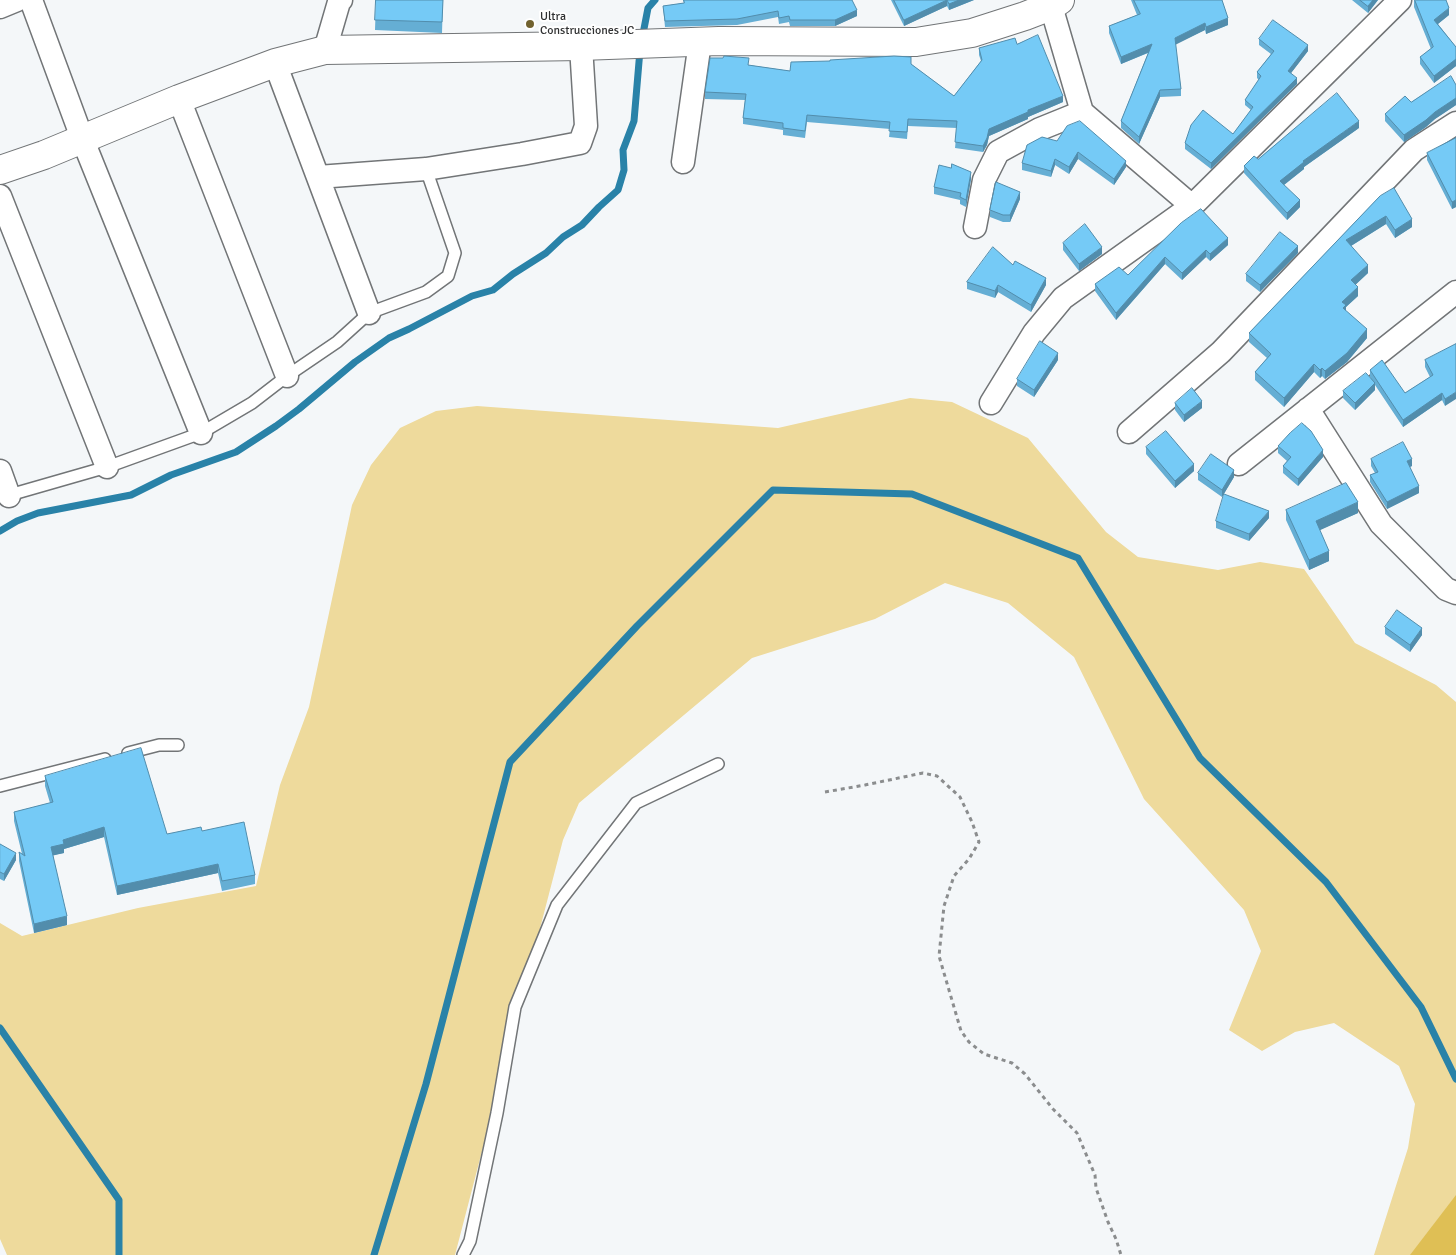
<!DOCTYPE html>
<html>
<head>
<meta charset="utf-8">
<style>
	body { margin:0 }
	canvas { display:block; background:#f4f7f9 }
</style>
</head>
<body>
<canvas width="1456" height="1255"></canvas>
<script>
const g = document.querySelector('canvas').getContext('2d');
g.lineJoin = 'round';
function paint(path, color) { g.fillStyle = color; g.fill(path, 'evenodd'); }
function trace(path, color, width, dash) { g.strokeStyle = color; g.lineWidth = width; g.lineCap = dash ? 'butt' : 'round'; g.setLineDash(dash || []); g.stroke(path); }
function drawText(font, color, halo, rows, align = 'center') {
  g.font = font + ' Signika,sans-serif'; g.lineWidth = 4; g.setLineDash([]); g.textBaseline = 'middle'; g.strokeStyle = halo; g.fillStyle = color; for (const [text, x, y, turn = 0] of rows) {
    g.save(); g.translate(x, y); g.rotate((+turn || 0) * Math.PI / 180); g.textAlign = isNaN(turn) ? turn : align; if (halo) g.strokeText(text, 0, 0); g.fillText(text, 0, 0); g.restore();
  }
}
paint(new Path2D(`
	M 910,398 L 952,402 L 1028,438 L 1106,532 L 1138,557 L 1218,570 L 1260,562 L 1304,569 L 1355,643 L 1436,685 L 1456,702 L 1456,1255 L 1374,1255 L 1408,1148 L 1415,1104 L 1399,1066 L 1334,1023 L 1295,1032 L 1262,1051 L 1229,1030 L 1261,951 L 1244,910 L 1144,799 L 1074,657 L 1008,603 L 945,583 L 875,619 L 752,658 L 579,803 L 563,840 L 455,1255 L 7,1255 L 0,1239 L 0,923 L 22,936 L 138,908 L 256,886 L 280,785 L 309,707 L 352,505 L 371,465 L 400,428 L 436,411 L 477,406 L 778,428 Z`), '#eeda9c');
paint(new Path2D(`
	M 1456,1195 L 1456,1255 L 1410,1255 Z`), '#dfbf55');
trace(new Path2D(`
	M 642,39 L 648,8 L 655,0
	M 0,531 L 17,521 L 38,513 L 131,495 L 171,475 L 236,452 L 276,426 L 299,409 L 355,362 L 389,338 L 409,329 L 472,296 L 493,290 L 513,274 L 546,253 L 563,237 L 582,225 L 599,207 L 618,190 L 624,170 L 623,150 L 634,121 L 640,50
	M 0,1028 L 119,1200 L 119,1255
	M 374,1255 L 426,1084 L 510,762 L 637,626 L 773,490 L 912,494 L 1078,558 L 1200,758 L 1326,882 L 1421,1007 L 1456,1079`), '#2982a8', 7);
const lane = new Path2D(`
	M 6,496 L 107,467 L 201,433 L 252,403 L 287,376 L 337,342 L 369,313 L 426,292 L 448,276 L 455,253 L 426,169
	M 128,753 L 159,745 L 178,745
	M 0,786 L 105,759
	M 463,1255 L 470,1241 L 497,1113 L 515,1007 L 557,905 L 636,803 L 718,764`);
const street = new Path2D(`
	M 31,0 L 82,138 L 201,433
	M 1051,6 L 1082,112 L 1192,206
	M 0,7 L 17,0
	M 325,50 L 339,2 L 341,0
	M 275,63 L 369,313
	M 179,99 L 287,376
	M 683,162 L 700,42
	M 318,177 L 426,169 L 522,154 L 580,143 L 586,126 L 581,46
	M 0,196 L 107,467
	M 975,227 L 984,180 L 998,152 L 1040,129 L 1082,112
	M 991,403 L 1034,333 L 1063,298 L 1192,206 L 1400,0
	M 1308,409 L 1381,524 L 1446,589 L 1456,593
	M 1129,432 L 1221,352 L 1414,150 L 1456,123
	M 1239,464 L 1456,292
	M 0,471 L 9,496`);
const secondary = new Path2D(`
	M 0,170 L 44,155 L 179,99 L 275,63 L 325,50 L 581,46 L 719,41 L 916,42 L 972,33 L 1025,16 L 1051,6 L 1060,0`);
trace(lane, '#727577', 14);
trace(street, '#727577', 25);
trace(secondary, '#727577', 30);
trace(new Path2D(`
	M 825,792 L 865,785 L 923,773 L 937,776 L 960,797 L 972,822 L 979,842 L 969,859 L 954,876 L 944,906 L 939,956 L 961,1031 L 969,1042 L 984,1054 L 1012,1063 L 1025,1074 L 1053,1109 L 1077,1133 L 1095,1175 L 1096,1188 L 1108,1222 L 1116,1239 L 1121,1255`), '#8b8d8e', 3, [4, 4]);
trace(lane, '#fff', 11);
trace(street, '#fff', 22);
trace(secondary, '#fff', 28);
paint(new Path2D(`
	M 376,0 L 443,0 L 442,33 L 375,30 Z
	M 683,0 L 852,0 L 857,16 L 835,26 L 790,26 L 789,22 L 779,24 L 778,17 L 737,25 L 665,27 L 663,6 L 684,3 Z
	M 891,0 L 974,0 L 949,10 L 947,6 L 904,26 Z
	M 1131,0 L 1222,0 L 1228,25 L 1206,34 L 1205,30 L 1175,44 L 1181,89 L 1181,96 L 1160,97 L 1139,144 L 1121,128 L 1121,121 L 1148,53 L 1121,64 L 1109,33 L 1109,26 L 1137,15 Z
	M 1352,0 L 1378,0 L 1368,13 Z
	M 1414,0 L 1449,15 L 1438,24 L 1456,47 L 1456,66 L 1434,83 L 1420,64 L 1420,57 L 1431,49 L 1414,7 Z
	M 1259,39 L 1308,51 L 1291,73 L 1297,84 L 1211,169 L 1185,149 L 1185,143 L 1233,134 L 1251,110 L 1245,105 L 1245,100 L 1259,80 L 1257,78 L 1257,72 L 1271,54 L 1259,45 Z
	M 1017,44 L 1063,102 L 1028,117 L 1028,119 L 989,136 L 987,145 L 983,152 L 955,148 L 957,128 L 908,126 L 907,139 L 889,137 L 890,129 L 807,122 L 805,138 L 783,135 L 783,130 L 743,124 L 743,118 L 745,100 L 705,99 L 705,92 L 723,58 L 749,65 L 790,71 L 911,64 L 954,96 L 981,61 L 979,55 L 979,48 Z
	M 1456,85 L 1456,105 L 1435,119 L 1426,127 L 1404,142 L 1385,121 L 1385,114 L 1411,102 Z
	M 1359,128 L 1304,167 L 1304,169 L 1284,185 L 1300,207 L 1287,220 L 1244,173 L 1244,166 L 1258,159 Z
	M 1042,137 L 1126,167 L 1114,185 L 1078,159 L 1069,174 L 1055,165 L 1051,177 L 1022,170 L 1022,163 Z
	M 1456,138 L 1456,207 L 1452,209 L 1427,160 L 1427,153 Z
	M 971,179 L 966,207 L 960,204 L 960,200 L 934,194 L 934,187 Z
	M 1380,196 L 1412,227 L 1395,238 L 1386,224 L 1351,246 L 1368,273 L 1355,285 L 1358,296 L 1346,307 L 1346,311 L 1367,338 L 1347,362 L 1325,379 L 1322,376 L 1320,378 L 1314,372 L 1284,407 L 1255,380 L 1255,372 L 1267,358 L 1249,342 L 1249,333 Z
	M 1020,199 L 1010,222 L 1003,222 L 990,217 L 990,210 Z
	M 1201,209 L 1228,245 L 1210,261 L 1206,257 L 1182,280 L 1165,264 L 1116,320 L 1095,291 L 1095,284 L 1128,275 Z
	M 1063,243 L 1102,254 L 1079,271 L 1063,250 Z
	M 1298,253 L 1260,292 L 1246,281 L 1246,274 Z
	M 1013,265 L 1046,285 L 1031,312 L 998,292 L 995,298 L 967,289 L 967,282 Z
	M 1456,344 L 1445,406 L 1442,400 L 1403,427 L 1375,385 L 1375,390 L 1355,410 L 1343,398 L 1343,391 L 1371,379 L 1370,377 L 1370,370 L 1405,393 L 1430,377 L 1425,367 L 1425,360 Z
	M 1058,360 L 1034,397 L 1017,386 L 1017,379 Z
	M 1175,403 L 1202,408 L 1184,422 L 1175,410 Z
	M 1278,446 L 1323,457 L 1298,486 L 1283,473 L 1283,466 L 1287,461 L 1278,453 Z
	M 1146,447 L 1194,471 L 1175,488 L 1146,454 Z
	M 1371,459 L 1412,466 L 1410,467 L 1419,493 L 1387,509 L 1370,482 L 1370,475 L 1375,473 L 1371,466 Z
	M 1198,473 L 1234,477 L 1222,497 L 1198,480 Z
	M 1286,510 L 1358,513 L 1319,530 L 1329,561 L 1309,570 L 1286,520 Z
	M 1269,518 L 1249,541 L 1216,528 L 1216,521 Z
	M 1385,627 L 1422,635 L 1410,652 L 1385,634 Z
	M 45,776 L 167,834 L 202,831 L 255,875 L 255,884 L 222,891 L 218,873 L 117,895 L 104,837 L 64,849 L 64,853 L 53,855 L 67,925 L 34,933 L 19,861 L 19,852 L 22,854 L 14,821 L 14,812 L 50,803 L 45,786 Z
	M 0,844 L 16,860 L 4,881 L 0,879 Z`), '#65aed4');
paint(new Path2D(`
	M 947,0 L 947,6 L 904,26 L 904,20 Z
	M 959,0 L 974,0 L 949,10 L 949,4 Z
	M 1373,0 L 1378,0 L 1368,13 L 1368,6 Z
	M 1449,8 L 1449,15 L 1434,27 L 1434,20 Z
	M 857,10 L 857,16 L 835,26 L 835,20 Z
	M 1228,18 L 1228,25 L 1206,34 L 1206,27 Z
	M 1205,23 L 1205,30 L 1175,45 L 1175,38 Z
	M 1152,44 L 1152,51 L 1121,64 L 1121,57 Z
	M 1308,45 L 1308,51 L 1288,77 L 1288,71 Z
	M 1456,59 L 1456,66 L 1434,83 L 1434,76 Z
	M 1297,78 L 1297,84 L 1211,169 L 1211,163 Z
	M 1160,90 L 1160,97 L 1139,144 L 1139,137 Z
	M 1063,96 L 1063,102 L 1028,117 L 1028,119 L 989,136 L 987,145 L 983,152 L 983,146 L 989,129 L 1028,110 Z
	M 1456,98 L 1456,105 L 1435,119 L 1426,127 L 1404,142 L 1404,135 L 1435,112 Z
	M 1359,121 L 1359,128 L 1304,167 L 1304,169 L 1280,188 L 1280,181 L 1303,161 Z
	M 1078,152 L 1078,159 L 1069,174 L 1069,167 Z
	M 1055,159 L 1055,165 L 1051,177 L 1051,171 Z
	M 1126,161 L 1126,167 L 1114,185 L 1114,179 Z
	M 971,172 L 971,179 L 966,207 L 966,200 Z
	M 1020,192 L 1020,199 L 1010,222 L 1010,215 Z
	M 1300,200 L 1300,207 L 1287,220 L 1287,213 Z
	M 1456,200 L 1456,207 L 1452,209 L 1452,202 Z
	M 1386,216 L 1386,224 L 1346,249 L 1346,240 Z
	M 1412,219 L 1412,227 L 1395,238 L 1395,230 Z
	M 1228,238 L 1228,245 L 1210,261 L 1210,254 Z
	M 1298,246 L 1298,253 L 1260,292 L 1260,285 Z
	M 1102,247 L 1102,254 L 1079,271 L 1079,264 Z
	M 1206,250 L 1206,257 L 1182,280 L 1182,273 Z
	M 1165,257 L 1165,264 L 1116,320 L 1116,313 Z
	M 1368,265 L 1368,273 L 1351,289 L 1351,280 Z
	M 1046,278 L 1046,285 L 1031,312 L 1031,305 Z
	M 998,285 L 998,292 L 995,298 L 995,291 Z
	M 1358,287 L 1358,296 L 1346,307 L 1346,313 L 1343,316 L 1342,302 Z
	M 1367,329 L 1367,338 L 1347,362 L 1325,379 L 1325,371 Z
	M 1058,353 L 1058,360 L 1034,397 L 1034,390 Z
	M 1314,364 L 1314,372 L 1284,407 L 1284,398 Z
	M 1322,368 L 1322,376 L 1320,378 L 1320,370 Z
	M 1375,383 L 1375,390 L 1355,410 L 1355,403 Z
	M 1456,392 L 1456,399 L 1445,406 L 1445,399 Z
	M 1442,393 L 1442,400 L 1403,427 L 1403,420 Z
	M 1202,401 L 1202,408 L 1184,422 L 1184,415 Z
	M 1323,450 L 1323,457 L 1298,486 L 1298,479 Z
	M 1412,459 L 1412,466 L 1407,468 L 1407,461 Z
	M 1194,464 L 1194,471 L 1175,488 L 1175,481 Z
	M 1234,470 L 1234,477 L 1222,497 L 1222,490 Z
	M 1419,486 L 1419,493 L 1387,509 L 1387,502 Z
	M 1358,502 L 1358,513 L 1316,532 L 1316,521 Z
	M 1269,511 L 1269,518 L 1249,541 L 1249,534 Z
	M 1329,551 L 1329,561 L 1309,570 L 1309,560 Z
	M 1422,628 L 1422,635 L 1410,652 L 1410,645 Z
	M 104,827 L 104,837 L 64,849 L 64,853 L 51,856 L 51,847 L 63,840 Z
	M 16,853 L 16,860 L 4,881 L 4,874 Z
	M 218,864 L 218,873 L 117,895 L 117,886 Z
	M 67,916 L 67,925 L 34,933 L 34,924 Z`), '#528dac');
const building = new Path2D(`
	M 376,0 L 443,0 L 442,22 L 375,20 Z
	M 684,0 L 852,0 L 857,10 L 835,20 L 790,20 L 789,16 L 779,18 L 778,11 L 737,19 L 665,21 L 663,6 L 684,3 Z
	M 894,0 L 959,0 L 949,4 L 947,0 L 904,20 Z
	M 1134,0 L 1222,0 L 1228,18 L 1206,27 L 1205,23 L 1175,38 L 1181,89 L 1160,90 L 1139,137 L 1121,121 L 1152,44 L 1121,57 L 1109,26 L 1140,14 Z
	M 1360,0 L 1373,0 L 1368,6 Z
	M 1415,0 L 1446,0 L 1449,8 L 1434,20 L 1456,47 L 1456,59 L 1434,76 L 1420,57 L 1433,47 Z
	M 1273,20 L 1308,45 L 1288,71 L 1297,78 L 1211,163 L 1185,143 L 1191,125 L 1203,110 L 1233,134 L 1253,107 L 1245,100 L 1261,76 L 1257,72 L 1274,51 L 1259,39 Z
	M 1038,35 L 1063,96 L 1028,110 L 1028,112 L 989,129 L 987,138 L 983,146 L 955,142 L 957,121 L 908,119 L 907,132 L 889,131 L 890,122 L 807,115 L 805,131 L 783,128 L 783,123 L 743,118 L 746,94 L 705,92 L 710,58 L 723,58 L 724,56 L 749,58 L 748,65 L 790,71 L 791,62 L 830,61 L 830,60 L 894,56 L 911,57 L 911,64 L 954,96 L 982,60 L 979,48 L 1015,38 L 1017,44 Z
	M 1451,76 L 1456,85 L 1456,98 L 1435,112 L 1426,120 L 1404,135 L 1385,114 L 1405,96 L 1411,102 Z
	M 1337,93 L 1359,121 L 1303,161 L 1304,162 L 1280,181 L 1300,200 L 1287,213 L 1244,166 L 1254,156 L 1258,159 Z
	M 1080,121 L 1126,161 L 1114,179 L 1078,152 L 1069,167 L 1055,159 L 1051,171 L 1022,163 L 1027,145 L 1042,137 L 1057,141 L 1067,126 Z
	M 1456,138 L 1456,200 L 1452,202 L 1427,153 Z
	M 952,164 L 971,172 L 966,200 L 960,197 L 961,193 L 934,187 L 939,165 L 951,168 Z
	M 996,182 L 1020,192 L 1010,215 L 1003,215 L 990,210 Z
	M 1394,188 L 1412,219 L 1395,230 L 1386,216 L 1346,240 L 1368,265 L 1351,280 L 1358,287 L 1342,302 L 1346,305 L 1343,308 L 1367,329 L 1347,353 L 1325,371 L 1322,368 L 1320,370 L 1314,364 L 1284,398 L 1255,372 L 1271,354 L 1249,333 L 1380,196 Z
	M 1201,209 L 1228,238 L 1210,254 L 1206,250 L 1182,273 L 1165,257 L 1116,313 L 1095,284 L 1119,267 L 1128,275 L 1181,223 Z
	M 1085,224 L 1102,247 L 1079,264 L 1063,243 Z
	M 1280,232 L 1298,246 L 1260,285 L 1246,274 Z
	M 993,247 L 1013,265 L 1015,261 L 1046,278 L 1031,305 L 998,285 L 995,291 L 967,282 Z
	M 1040,341 L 1058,353 L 1034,390 L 1017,379 Z
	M 1456,344 L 1456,392 L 1445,399 L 1442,393 L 1403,420 L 1370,370 L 1382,360 L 1405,393 L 1433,375 L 1425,360 Z
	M 1366,373 L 1375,383 L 1355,403 L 1343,391 Z
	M 1192,388 L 1202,401 L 1184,415 L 1175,403 Z
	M 1302,423 L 1311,431 L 1323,450 L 1298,479 L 1283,466 L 1291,457 L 1278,446 L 1290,433 Z
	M 1166,431 L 1194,464 L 1175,481 L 1146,447 Z
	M 1403,442 L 1412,459 L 1407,461 L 1419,486 L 1387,502 L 1370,475 L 1378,472 L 1371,459 Z
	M 1211,454 L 1234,470 L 1222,490 L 1198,473 Z
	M 1346,483 L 1358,502 L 1316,521 L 1329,551 L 1309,560 L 1286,510 Z
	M 1224,494 L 1269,511 L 1249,534 L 1216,521 Z
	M 1397,610 L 1422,628 L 1410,645 L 1385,627 Z
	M 141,748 L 167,834 L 201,827 L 202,831 L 244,822 L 255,875 L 222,881 L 218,864 L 117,886 L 104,827 L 63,840 L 64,844 L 51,847 L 67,916 L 34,924 L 19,852 L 25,856 L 14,812 L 53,802 L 45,776 Z
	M 0,844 L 16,853 L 4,874 L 0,872 Z`);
paint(building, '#75caf6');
trace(building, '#528dac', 1);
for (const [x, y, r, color] of [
	[530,24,5,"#71622f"]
]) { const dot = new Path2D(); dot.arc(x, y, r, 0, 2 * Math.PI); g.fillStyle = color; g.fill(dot); trace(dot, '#fff', 2); }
drawText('12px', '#303132', '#fff', [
	["Ultra",540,17],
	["Construcciones JC",540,31]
], 'left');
</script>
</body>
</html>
